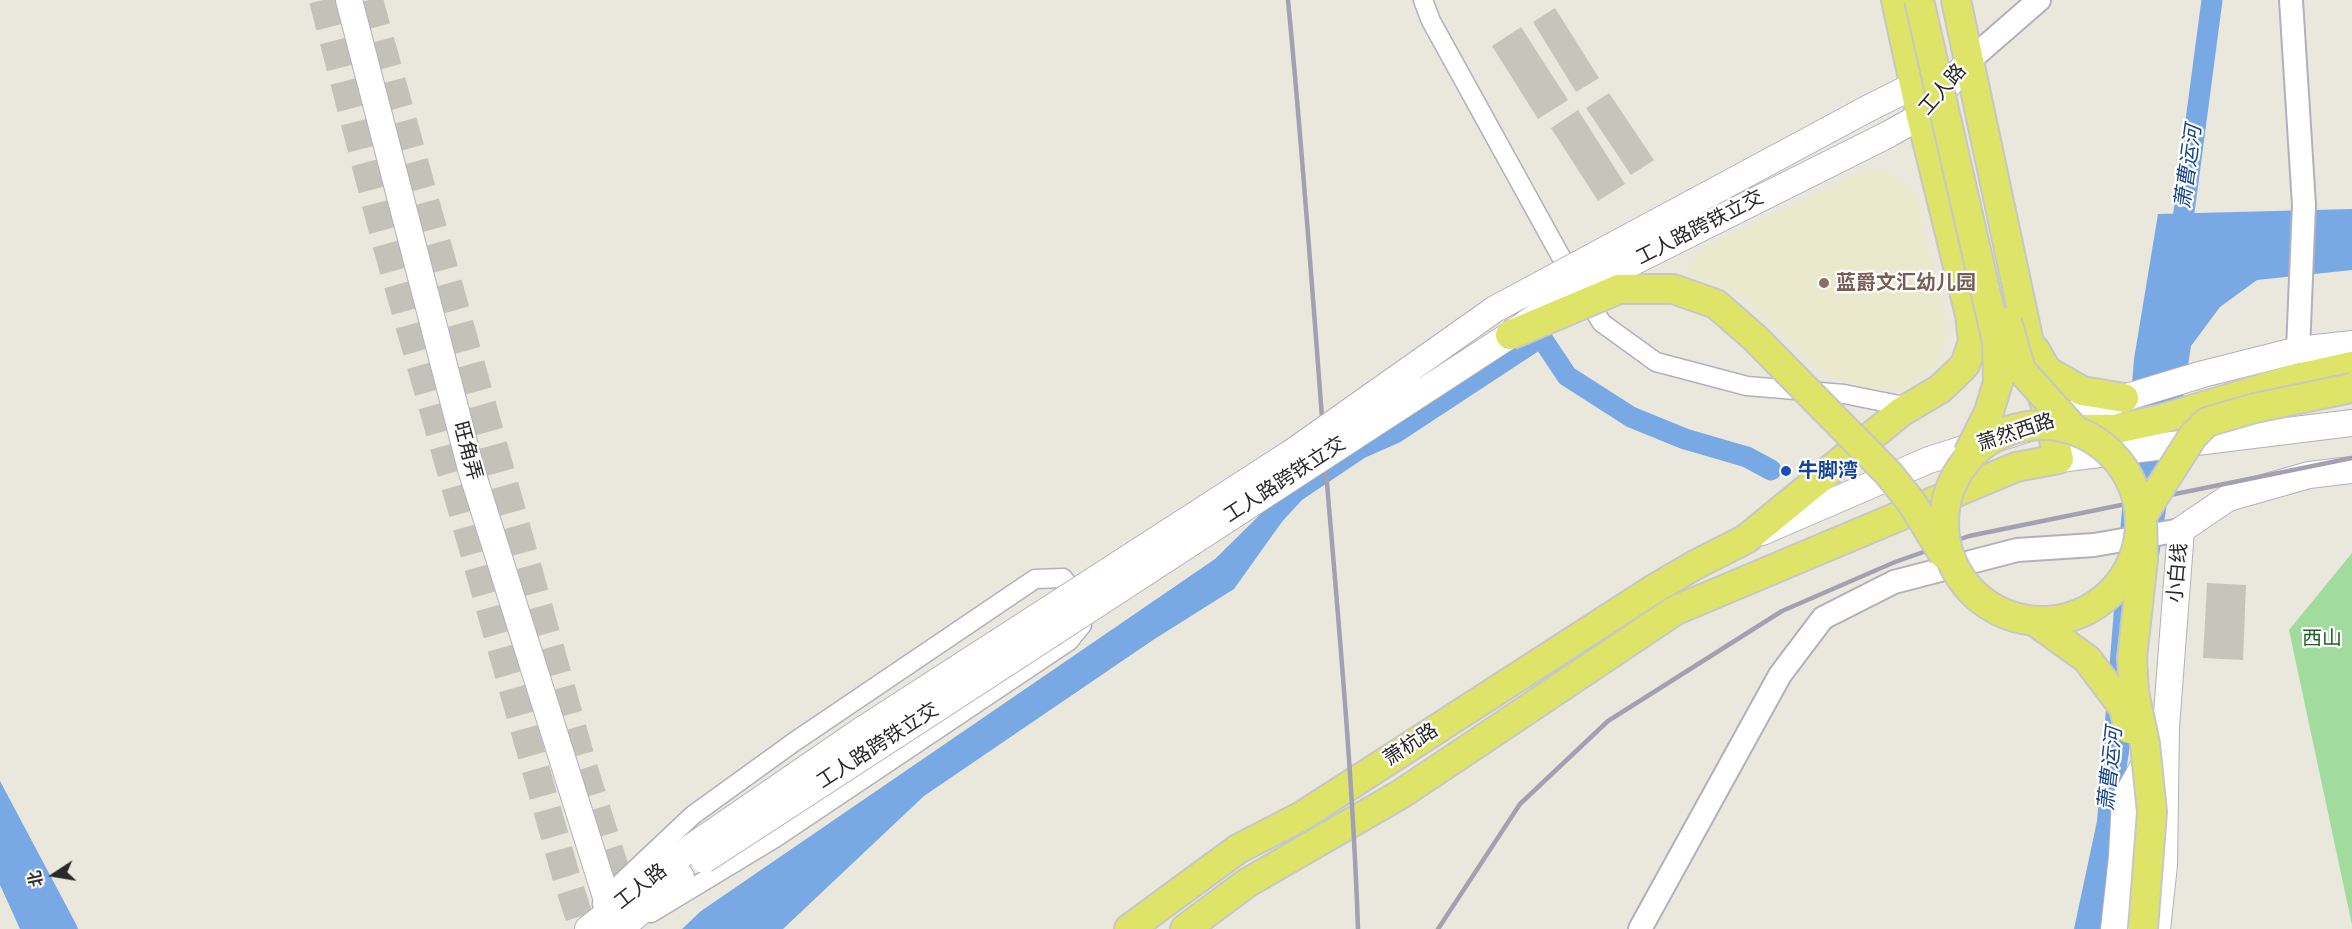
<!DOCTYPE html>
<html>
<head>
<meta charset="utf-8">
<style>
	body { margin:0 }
	#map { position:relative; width:2352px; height:929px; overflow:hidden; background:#eae8dd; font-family:"Fira Sans Condensed","Noto Sans SC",sans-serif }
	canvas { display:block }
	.north { position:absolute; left:24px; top:845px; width:60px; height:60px; -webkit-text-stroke:4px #fff; paint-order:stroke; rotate:258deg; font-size:16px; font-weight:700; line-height:24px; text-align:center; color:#292929 }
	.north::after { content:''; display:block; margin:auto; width:21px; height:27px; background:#292929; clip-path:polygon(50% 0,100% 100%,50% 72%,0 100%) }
</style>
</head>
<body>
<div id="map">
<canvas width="2352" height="929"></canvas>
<div class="north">北</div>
</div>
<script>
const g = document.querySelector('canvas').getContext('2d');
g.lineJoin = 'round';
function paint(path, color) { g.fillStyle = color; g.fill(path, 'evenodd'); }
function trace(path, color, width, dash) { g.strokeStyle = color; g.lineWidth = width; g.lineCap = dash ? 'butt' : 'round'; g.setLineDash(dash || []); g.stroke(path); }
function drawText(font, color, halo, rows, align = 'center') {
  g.font = font + ' "Fira Sans Condensed","Noto Sans SC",sans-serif'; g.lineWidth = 4.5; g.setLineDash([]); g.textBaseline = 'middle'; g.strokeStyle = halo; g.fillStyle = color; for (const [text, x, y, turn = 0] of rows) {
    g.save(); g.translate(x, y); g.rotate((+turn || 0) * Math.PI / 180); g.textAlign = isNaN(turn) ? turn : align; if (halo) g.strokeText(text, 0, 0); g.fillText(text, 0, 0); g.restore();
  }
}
paint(new Path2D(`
	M 1870,168 L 1894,175 L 1916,197 L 1948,330 L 1940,360 L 1907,391 L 1857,386 L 1819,371 L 1737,292 L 1684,273 L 1703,248 Z`), '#ebe9cd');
paint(new Path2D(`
	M 2352,553 L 2352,925 L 2289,630 Z`), '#a1dc9e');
paint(new Path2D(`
	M 2352,209 L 2352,270 L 2257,280 L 2220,307 L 2191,346 L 2102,929 L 2074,929 L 2097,821 L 2134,359 L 2158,214 Z
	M 1281,494 L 1294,505 L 1234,589 L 1153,640 L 924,796 L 783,929 L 682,929 L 701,911 L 1215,559 Z
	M 0,781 L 76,924 L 78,929 L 20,929 L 0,885 Z`), '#78a9e4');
trace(new Path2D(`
	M 2180,242 L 2212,0
	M 1270,519 L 1295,492 L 1359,449 L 1395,433 L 1541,337 L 1567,376 L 1631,417 L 1685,439 L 1747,457 L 1771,470`), '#78a9e4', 21);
paint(new Path2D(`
	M 1555,8 L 1599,78 L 1576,92 L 1533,22 Z
	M 1521,27 L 1568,100 L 1538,119 L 1492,46 Z
	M 1609,93 L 1654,160 L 1631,175 L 1586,108 Z
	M 1578,110 L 1625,184 L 1598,201 L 1551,128 Z
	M 2207,583 L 2246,585 L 2243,660 L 2203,658 Z`), '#c6c5bb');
trace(new Path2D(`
	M 323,0 L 386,243 L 566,876 L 583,929
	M 369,0 L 583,766 L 628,910`), '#c3c2b9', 28, [28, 14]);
const minor = new Path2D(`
	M 1423,0 L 1431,21 L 1571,275 L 1602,323 L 1656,362 L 1747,386 L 1844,394 L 1909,407
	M 602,904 L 606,897 L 693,815 L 794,742 L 1035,579 L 1063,578 L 1076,596 L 1082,625 L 1069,641 L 775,838 L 651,913`);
const tertiary = new Path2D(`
	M 2291,0 L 2304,205 L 2298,350
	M 1970,60 L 2039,0
	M 1640,929 L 1780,675 L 1823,618 L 1894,582 L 2017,550 L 2094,545 L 2181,530`);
const secondary = new Path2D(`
	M 349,0 L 471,469 L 606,897
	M 1869,108 L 1931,77
	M 1887,135 L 1921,116 L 1970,60
	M 2059,459 L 2352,423
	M 1762,532 L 1929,460 L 2124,398 L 2203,374 L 2298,350 L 2352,344
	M 588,929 L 693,846
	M 620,929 L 681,877
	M 2114,929 L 2122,857 L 2125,799 L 2151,753
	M 2157,929 L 2164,865 L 2166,727 L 2181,530 L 2228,498 L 2309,475 L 2352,470`);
const primary = new Path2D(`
	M 2035,350 L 2047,371 L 2082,391 L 2124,398
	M 2074,429 L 2116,429 L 2158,420 L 2294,379 L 2352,366
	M 1129,929 L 1238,849 L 1302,816 L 1654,589 L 1695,565 L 1746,539 L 1901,412 L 1940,389 L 1965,365 L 1973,341 L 1970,315 L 1921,116 L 1896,0
	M 1185,929 L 1247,883 L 1401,794 L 1676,610 L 2016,467 L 2059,459 L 2028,338 L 1956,0`);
trace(minor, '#b1b0bc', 21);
trace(tertiary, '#b1b0bc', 26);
trace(secondary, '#b1b0bc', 28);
trace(primary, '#c7c7c7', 32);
trace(minor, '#fff', 18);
trace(tertiary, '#fff', 22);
trace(secondary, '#fff', 26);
trace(primary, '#dee468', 28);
trace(new Path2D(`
	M 1288,0 C 1304,165 1315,330 1328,495 C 1340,639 1353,784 1358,929
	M 1438,929 L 1520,804 L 1608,721 L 1782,611 L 1895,562 L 1969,536 L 2352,458`), '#a2a0b2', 4.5);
const secondaryBridge = new Path2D(`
	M 693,846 L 859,732 L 1291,453 L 1495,309 L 1869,108
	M 704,860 L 1510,335 L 1563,297 L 1887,135`);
const primaryBridge = new Path2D(`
	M 1919,0 L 1997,342 L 1998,382 L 1989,412 L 1968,454
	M 2007,322 L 2021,370 L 2074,429
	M 1510,335 L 1619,289 L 1673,289 L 1716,304 L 1755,338 L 1889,474 L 1912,503 L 1944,555
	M1944 523a98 98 0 1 1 196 0a98 98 0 1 1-196 0Z
	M 2037,623 L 2087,659 L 2124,708 L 2129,729
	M 2143,929 L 2152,812 L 2145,744 L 2134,692 L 2132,658 L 2143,560 L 2142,516 L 2193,436 L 2207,422 L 2255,408 L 2352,388`);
trace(secondaryBridge, '#b1b0bc', 28, []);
trace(primaryBridge, '#c7c7c7', 32, []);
trace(secondaryBridge, '#fff', 26);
trace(primaryBridge, '#dee468', 28);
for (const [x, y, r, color] of [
	[1824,283,6,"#8d6e63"],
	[1786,471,6,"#1a4fb4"]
]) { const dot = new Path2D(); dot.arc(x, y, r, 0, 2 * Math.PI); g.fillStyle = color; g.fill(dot); trace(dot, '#fff', 2); }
drawText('20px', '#292929', '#fff', [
	["工人路",1943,90,-49],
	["工人路跨铁立交",1700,228,-27],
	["萧然西路",2016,433,-18],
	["旺角弄",467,451,75],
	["工人路跨铁立交",1285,480,-33],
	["小白线",2178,573,-85],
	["萧杭路",1411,745,-33],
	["工人路跨铁立交",878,746,-33],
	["工人路",641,887,-38]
]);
drawText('bold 20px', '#785e54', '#fff', [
	["蓝爵文汇幼儿园",1836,283]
], 'left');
drawText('bold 20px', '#164399', '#fff', [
	["牛脚湾",1798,471]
], 'left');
drawText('20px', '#206025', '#fff', [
	["西山",2322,639]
]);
drawText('italic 21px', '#19458e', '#fff', [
	["萧曹运河",2189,167,-82],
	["萧曹运河",2111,769,-84]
]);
</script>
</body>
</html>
